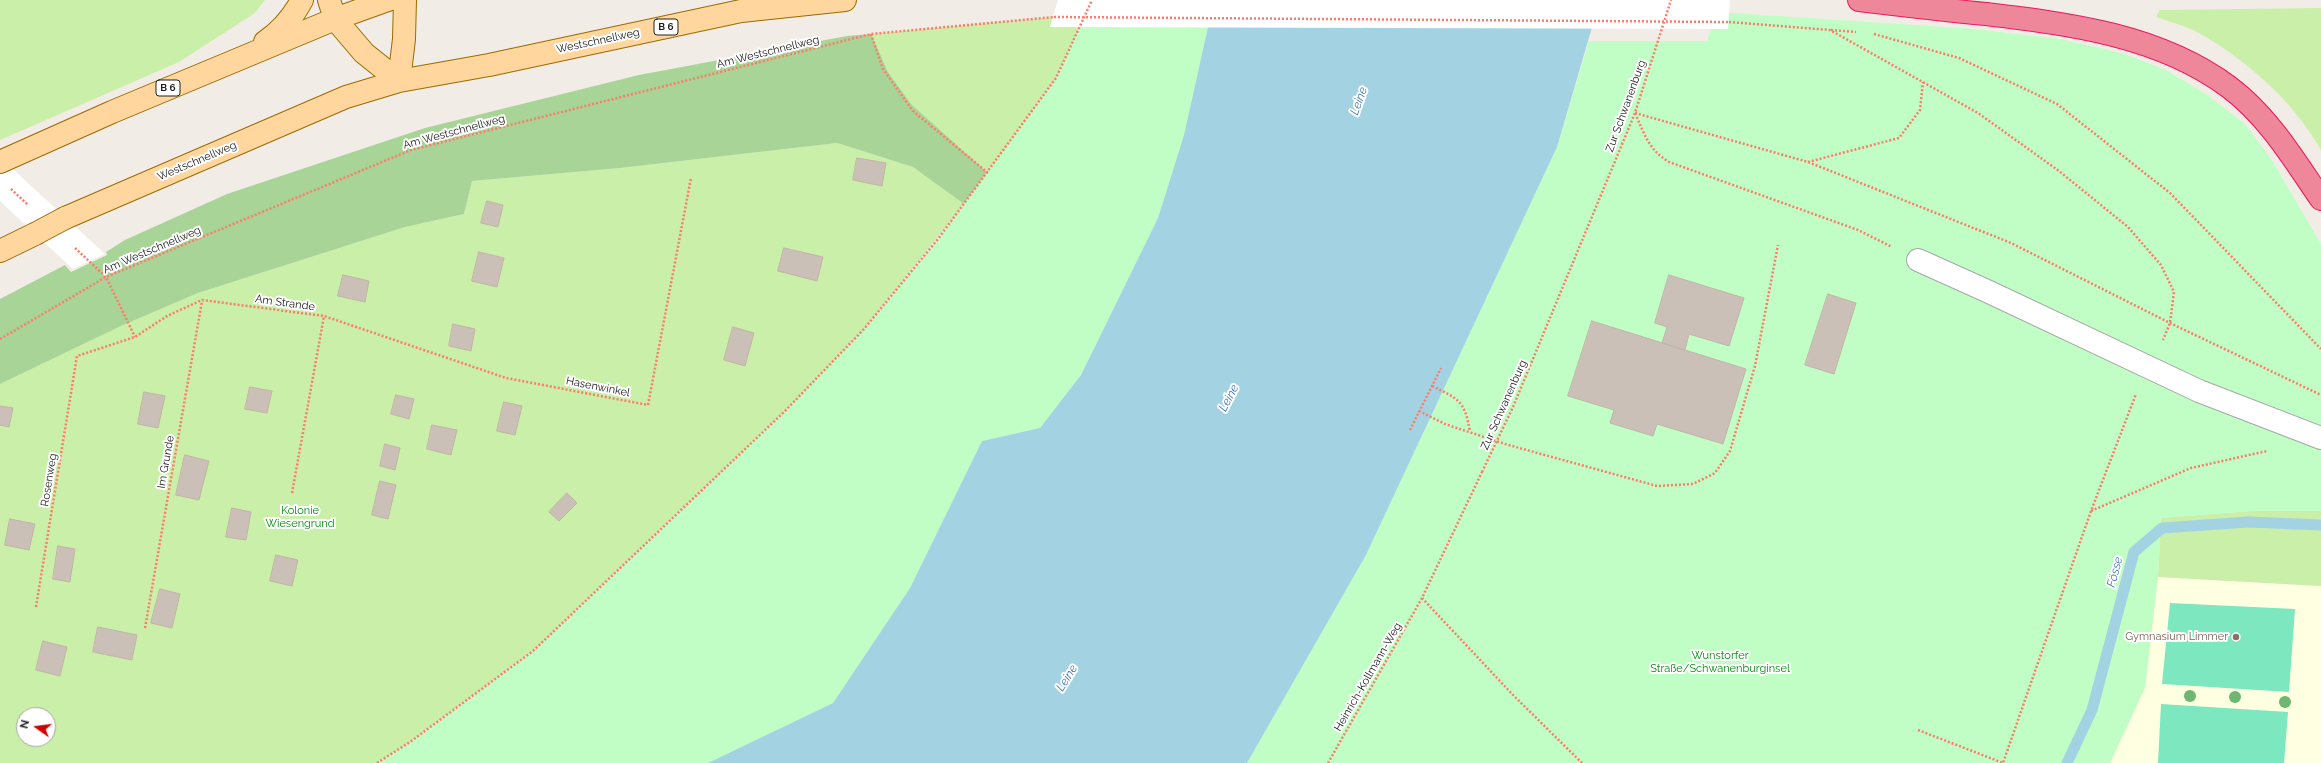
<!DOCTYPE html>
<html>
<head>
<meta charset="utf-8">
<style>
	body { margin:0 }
	#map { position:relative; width:2321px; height:763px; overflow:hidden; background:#f1ede6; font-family:Raleway,sans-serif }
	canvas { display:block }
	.north { position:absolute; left:16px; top:707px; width:40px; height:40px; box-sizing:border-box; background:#fff; border:1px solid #a6a6a6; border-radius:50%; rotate:284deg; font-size:11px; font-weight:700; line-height:16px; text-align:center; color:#202020 }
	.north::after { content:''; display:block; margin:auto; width:14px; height:18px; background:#d00200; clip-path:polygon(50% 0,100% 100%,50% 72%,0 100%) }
</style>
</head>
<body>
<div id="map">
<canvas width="2321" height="763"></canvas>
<div class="north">N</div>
</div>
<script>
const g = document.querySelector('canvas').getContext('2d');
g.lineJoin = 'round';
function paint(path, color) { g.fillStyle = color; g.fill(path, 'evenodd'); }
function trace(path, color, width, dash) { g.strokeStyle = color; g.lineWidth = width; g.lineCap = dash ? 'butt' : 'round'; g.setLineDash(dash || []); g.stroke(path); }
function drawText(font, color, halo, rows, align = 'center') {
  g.font = font + ' Raleway,sans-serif'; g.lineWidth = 4; g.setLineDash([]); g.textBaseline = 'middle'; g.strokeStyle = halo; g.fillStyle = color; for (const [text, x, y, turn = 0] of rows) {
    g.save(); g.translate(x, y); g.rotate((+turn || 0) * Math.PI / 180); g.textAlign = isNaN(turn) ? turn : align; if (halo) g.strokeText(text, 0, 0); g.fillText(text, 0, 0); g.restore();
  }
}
paint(new Path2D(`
	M 2158,577 L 2321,586 L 2321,763 L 2110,763 L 2145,688 Z`), '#ffffe1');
paint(new Path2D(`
	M 0,0 L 265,0 L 255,13 L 179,62 L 0,140 Z
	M 2321,8 L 2321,150 C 2293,101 2248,61 2199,33 C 2186,26 2170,22 2156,17 L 2160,10 Z
	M 1054,17 L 1079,29 L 1056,78 L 988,173 L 911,104 L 888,72 L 871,34 Z
	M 837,143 L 913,167 L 964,204 L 864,329 L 784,412 L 533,651 L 410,742 L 377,763 L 0,763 L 0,384 L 121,326 L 198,293 L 405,227 L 464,214 L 472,181 L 620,168 ZM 24,715 L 48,715 L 48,739 L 24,739 Z
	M 2251,511 L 2321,511 L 2321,586 L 2158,577 L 2161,518 Z`), '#caefa8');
paint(new Path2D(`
	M 871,34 L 888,72 L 911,104 L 988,173 L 964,204 L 913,167 L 837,143 L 620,168 L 472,181 L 464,214 L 405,227 L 198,293 L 121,326 L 0,384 L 0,299 L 65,265 L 71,272 L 107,255 L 106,252 L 125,240 L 227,194 L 425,128 L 639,75 L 847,36 Z`), '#a8d497');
paint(new Path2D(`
	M 1092,0 L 1214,0 L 1184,135 L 1158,218 L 1081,375 L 1040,428 L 982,441 L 910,588 L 833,703 L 708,763 L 377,763 L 410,742 L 533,651 L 784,412 L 864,329 L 938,239 L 1056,78 Z
	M 1717,12 L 1974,29 L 2061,39 L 2122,53 L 2166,70 L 2206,94 L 2245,124 L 2273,162 L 2321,244 L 2321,511 L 2251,511 L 2161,518 L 2158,577 L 2145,688 L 2110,763 L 1247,763 L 1366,555 L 1557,147 L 1589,41 L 1707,41 Z`), '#c0fec5');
paint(new Path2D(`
	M 2170,603 L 2295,609 L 2289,692 L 2162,684 Z
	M 2161,704 L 2288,712 L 2284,763 L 2158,763 Z`), '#7de7bf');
paint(new Path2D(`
	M 1214,0 L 1600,0 L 1557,147 L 1366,555 L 1247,763 L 708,763 L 833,703 L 910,588 L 982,441 L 1040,428 L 1081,375 L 1158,218 L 1184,135 Z`), '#a3d3e2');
paint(new Path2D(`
	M 1058,0 L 1730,0 L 1728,29 L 1050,27 Z
	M 0,158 L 3,160 L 105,254 L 73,269 L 35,234 L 0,201 Z`), '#fff');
trace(new Path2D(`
	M 2067,763 L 2092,710 L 2134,552 L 2162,528 L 2248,522 L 2321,525`), '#a3d3e2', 11);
const building = new Path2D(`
	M 857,158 L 886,163 L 882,186 L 853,180 Z
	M 487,201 L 503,205 L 498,227 L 481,223 Z
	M 784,248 L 823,257 L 817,281 L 778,271 Z
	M 479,252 L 504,258 L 497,287 L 472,281 Z
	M 343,275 L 369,281 L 365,302 L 338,296 Z
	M 1669,275 L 1744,298 L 1729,346 L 1689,334 L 1685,350 L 1662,343 L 1667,327 L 1655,323 Z
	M 1828,294 L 1856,303 L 1834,374 L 1805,365 Z
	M 1592,321 L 1746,369 L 1723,444 L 1657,424 L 1653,436 L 1610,423 L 1614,410 L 1568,396 Z
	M 453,324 L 475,329 L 471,351 L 449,346 Z
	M 733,327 L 754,333 L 745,366 L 724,360 Z
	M 250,387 L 272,391 L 267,413 L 245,409 Z
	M 144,392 L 165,396 L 158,428 L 138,424 Z
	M 396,395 L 414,399 L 409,419 L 391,414 Z
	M 504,402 L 522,406 L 515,435 L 497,431 Z
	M 0,406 L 13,408 L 9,427 L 0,425 Z
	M 432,425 L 457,430 L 451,455 L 427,449 Z
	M 385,444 L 400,448 L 395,470 L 380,466 Z
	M 185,455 L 209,461 L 199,500 L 176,495 Z
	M 380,481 L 396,485 L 388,519 L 372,515 Z
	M 567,493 L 577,503 L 559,521 L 549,512 Z
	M 232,508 L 251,512 L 246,540 L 226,537 Z
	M 10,519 L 35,524 L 29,550 L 5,545 Z
	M 58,546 L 75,549 L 70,582 L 53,579 Z
	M 276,555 L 298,560 L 292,586 L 270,581 Z
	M 160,589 L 180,594 L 172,628 L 151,623 Z
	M 98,627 L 137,635 L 132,660 L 93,652 Z
	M 43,641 L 67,647 L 60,676 L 36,670 Z`);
paint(building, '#cac0b8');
trace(building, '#c4b4a6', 1);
const minor = new Path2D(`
	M 1918,260 L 1987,291 L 2199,391 L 2321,438`);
const major = new Path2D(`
	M 329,0 L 335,19 L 364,53 L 399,81
	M 265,42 C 281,31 293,17 302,0
	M 399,81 L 404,39 L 405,0
	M 0,162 L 112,112 L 335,19 L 388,0
	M 65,218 L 346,97 L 399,81 L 489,65 L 741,11 L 845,0
	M 0,251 L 35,234`);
const highway = new Path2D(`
	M 1859,0 C 1901,5 1943,10 1986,14 C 2070,24 2159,35 2229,87 C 2269,117 2294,160 2321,199`);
trace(minor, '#a7a7a7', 24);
trace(major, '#9c6a00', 24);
trace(highway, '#ea185e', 24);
trace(new Path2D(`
	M 1729,22 L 1830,30 L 1978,113 L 2059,171 L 2128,227 L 2161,265 L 2174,292 L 2170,323 L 2163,340
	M 1831,30 L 1856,32
	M 871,34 L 883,69 L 913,111 L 988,173
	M 1874,34 L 1959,58 L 2057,104 L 2170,193 L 2321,349
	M 1635,113 L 1808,162 L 2011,243 L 2170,323 L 2321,395
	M 1635,113 C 1645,135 1648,149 1669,162 L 1858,230 L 1892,247
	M 1808,162 L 1899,138 L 1920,110 L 1923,82
	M 11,189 L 27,204
	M 75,248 L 106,277 L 135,337
	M 0,339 L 106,277 L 411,150 L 871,34 L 1054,17
	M 1432,386 C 1459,399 1465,401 1470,432
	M 1513,407 L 1635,113 L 1671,0
	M 1419,411 L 1445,424 L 1505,444 L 1657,486 L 1693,484 L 1715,473 L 1730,451 L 1755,366 L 1778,245
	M 1410,430 L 1441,368
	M 292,493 L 324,316
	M 2091,511 L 2191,468 L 2267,451
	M 1422,598 L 1514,696 L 1582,763
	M 36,607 L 77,356 L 135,337 L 167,316 L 202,300 L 324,316 L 506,378 L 648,405 L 691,178
	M 145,628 L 202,301
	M 1918,730 L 2003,763 L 2091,511 L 2136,394
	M 377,763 L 410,742 L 533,651 L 784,412 L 864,329 L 938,239 L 1056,78 L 1092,0
	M 1328,763 L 1422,598 L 1482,472`), '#ff7a69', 2.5, [2, 2]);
trace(minor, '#fff', 22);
trace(major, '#ffd69d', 22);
trace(highway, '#ef879a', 22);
const majorBridge = new Path2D(`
	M 35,234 L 65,218`);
trace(majorBridge, '#9c6a00', 24, []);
trace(new Path2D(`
	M 1054,17 L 1729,22
	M 1482,472 L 1513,407`), '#ff7a69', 2.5, [2, 2]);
trace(majorBridge, '#ffd69d', 22);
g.fillStyle = '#6eb770';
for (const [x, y] of [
	[2190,696],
	[2235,697],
	[2285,702]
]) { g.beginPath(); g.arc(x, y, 6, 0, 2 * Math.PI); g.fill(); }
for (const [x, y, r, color] of [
	[2236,637,4,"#8d6e63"]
]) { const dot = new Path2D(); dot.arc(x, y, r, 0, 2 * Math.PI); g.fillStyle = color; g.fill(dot); trace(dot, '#fff', 1.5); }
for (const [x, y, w] of [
	[666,27,24],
	[168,88,24]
]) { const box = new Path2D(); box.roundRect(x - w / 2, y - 8, w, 16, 3); g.fillStyle = '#fff'; g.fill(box); trace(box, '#202020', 1); }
drawText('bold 10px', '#202020', null, [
	["B 6",666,27],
	["B 6",168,88]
]);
drawText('11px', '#202020', '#fff', [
	["Westschnellweg",598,41,-12],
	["Am Westschnellweg",768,52,-14],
	["Zur Schwanenburg",1626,106,-70],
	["Am Westschnellweg",454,132,-15],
	["Westschnellweg",197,161,-23],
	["Am Westschnellweg",152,250,-23],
	["Am Strande",285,303,8],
	["Hasenwinkel",598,387,11],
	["Zur Schwanenburg",1504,405,-66],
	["Im Grunde",166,462,-80],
	["Rosenweg",49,480,-81],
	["Heinrich-Kollmann-Weg",1368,677,-60]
]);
drawText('11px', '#028a0f', '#fff', [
	["Kolonie",300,511],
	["Wiesengrund",300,524],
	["Wunstorfer",1720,656],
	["Straße/Schwanenburginsel",1720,669]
]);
drawText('11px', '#785e54', '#fff', [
	["Gymnasium Limmer",2228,637]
], 'right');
drawText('italic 12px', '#4078b1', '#fff', [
	["Leine",1359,101,-70],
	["Leine",1229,398,-62],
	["Fösse",2115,572,-75],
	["Leine",1067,678,-58]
]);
</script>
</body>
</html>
